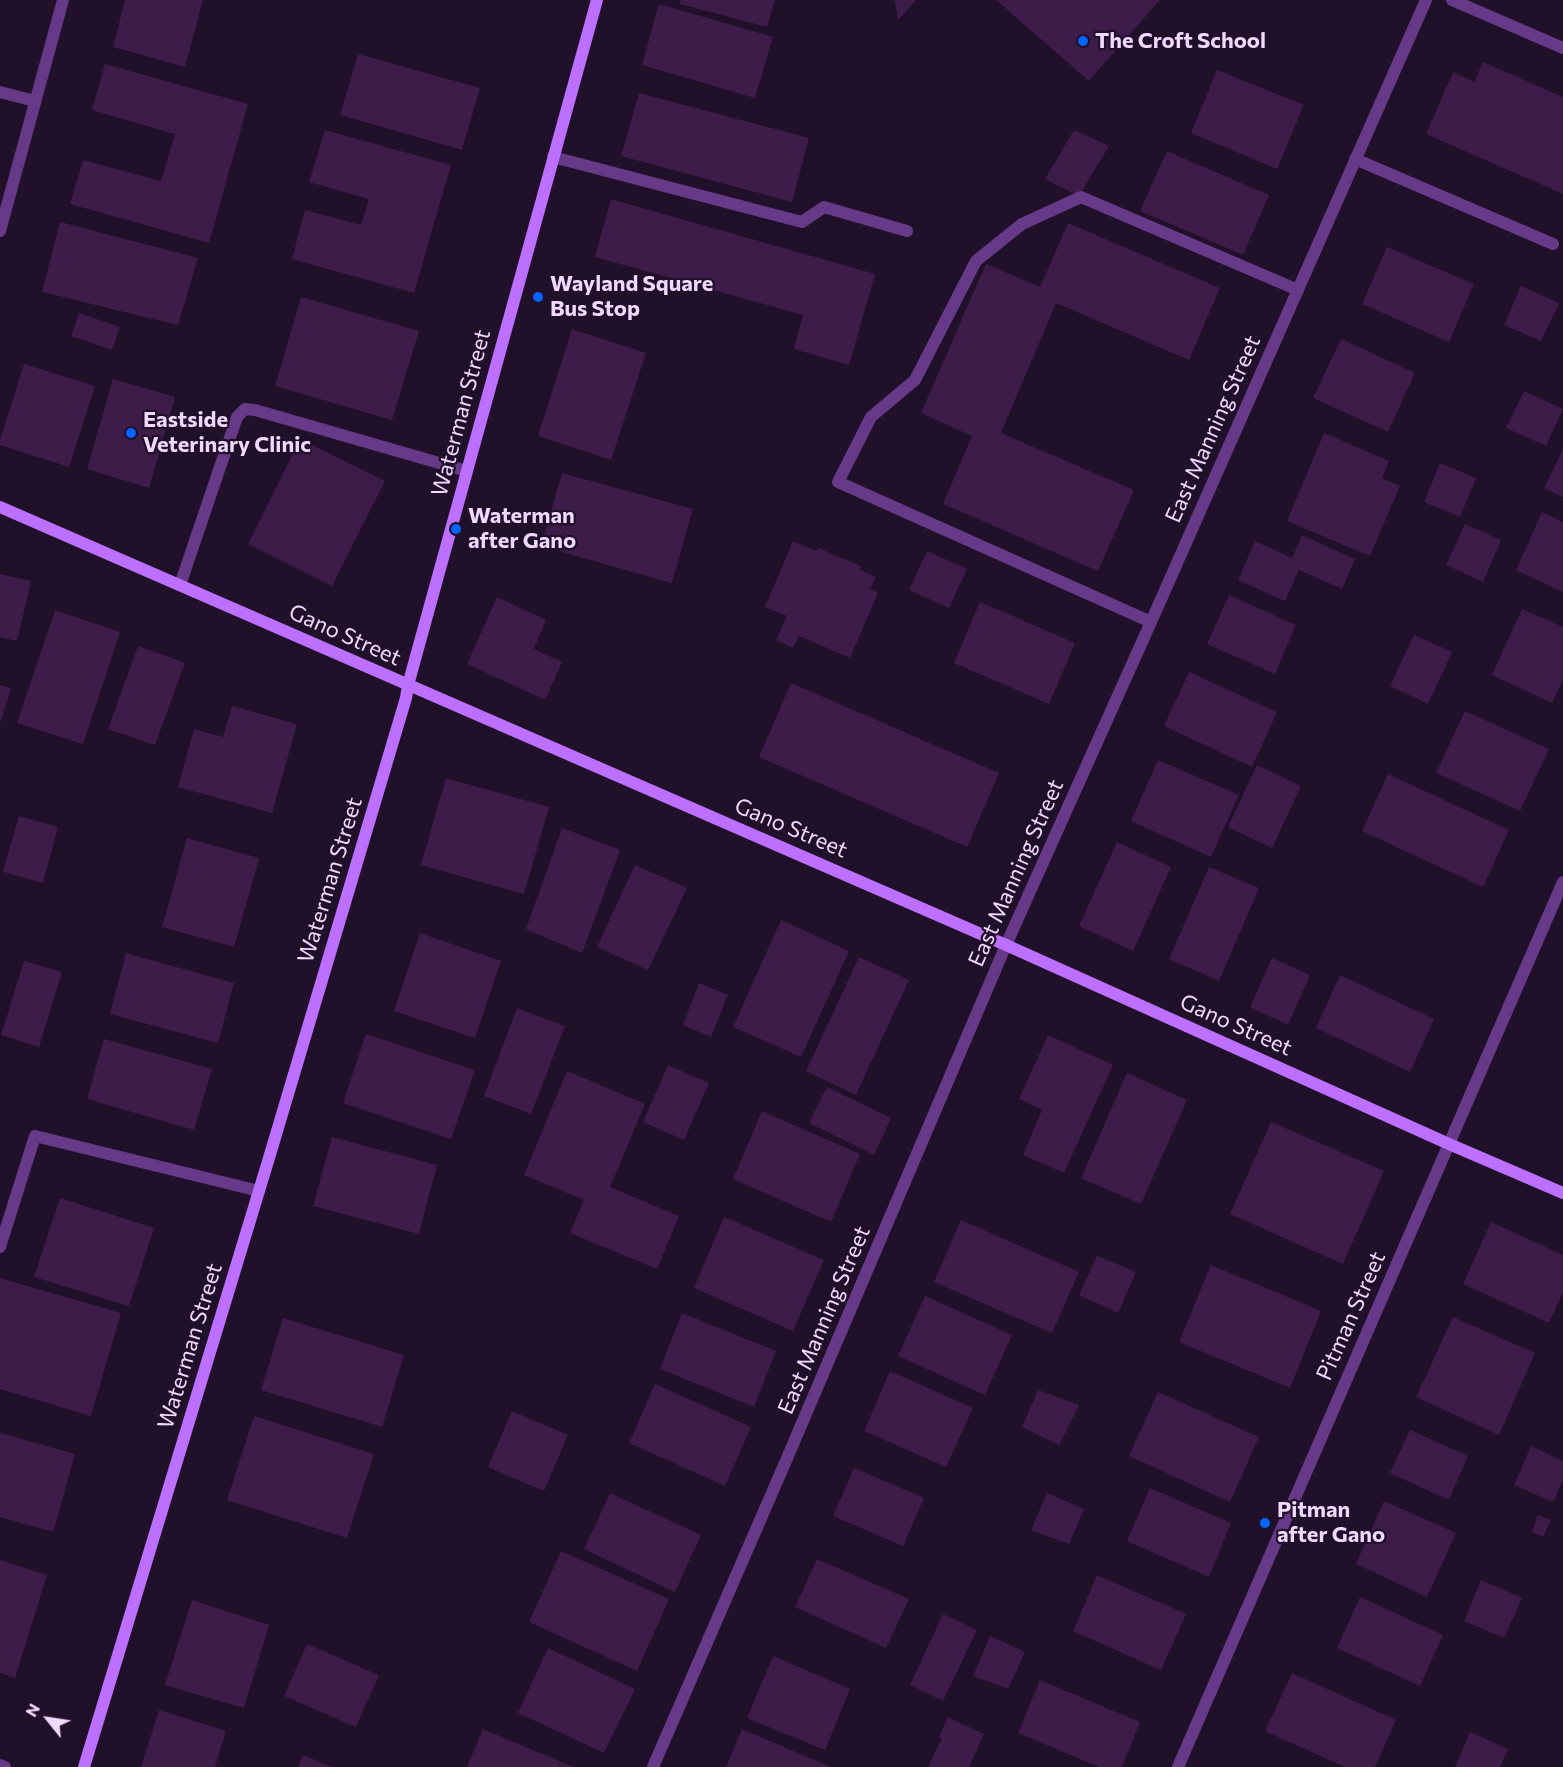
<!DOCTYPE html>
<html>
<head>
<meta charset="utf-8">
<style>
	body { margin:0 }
	#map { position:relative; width:1563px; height:1767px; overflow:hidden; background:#211029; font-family:Commissioner,sans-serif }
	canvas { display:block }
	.north { position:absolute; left:18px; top:1689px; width:60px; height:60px; -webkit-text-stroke:4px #211029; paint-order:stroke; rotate:300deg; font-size:16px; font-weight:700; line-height:24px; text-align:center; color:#f1d8ff }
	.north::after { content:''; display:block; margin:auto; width:21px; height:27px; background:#f1d8ff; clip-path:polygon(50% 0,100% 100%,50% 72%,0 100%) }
</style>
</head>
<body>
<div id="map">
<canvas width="1563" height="1767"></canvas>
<div class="north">N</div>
</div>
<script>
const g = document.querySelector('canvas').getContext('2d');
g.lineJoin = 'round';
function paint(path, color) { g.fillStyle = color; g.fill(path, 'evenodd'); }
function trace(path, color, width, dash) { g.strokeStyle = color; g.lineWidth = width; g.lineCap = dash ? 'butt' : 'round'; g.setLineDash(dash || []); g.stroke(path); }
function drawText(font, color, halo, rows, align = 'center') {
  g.font = font + ' Commissioner,sans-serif'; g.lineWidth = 4.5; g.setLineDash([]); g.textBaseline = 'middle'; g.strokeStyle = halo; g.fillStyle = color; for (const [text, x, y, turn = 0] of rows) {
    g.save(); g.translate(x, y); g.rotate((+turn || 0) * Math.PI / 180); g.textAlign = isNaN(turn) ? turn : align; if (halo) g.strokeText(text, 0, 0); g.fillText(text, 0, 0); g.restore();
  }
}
paint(new Path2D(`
	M 125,0 L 203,0 L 185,67 L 113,47 Z
	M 681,0 L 775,0 L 767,27 L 680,4 Z
	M 895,0 L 916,0 L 898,20 Z
	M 996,0 L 1160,0 L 1089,81 Z
	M 659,4 L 773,37 L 755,98 L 642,65 Z
	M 358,54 L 480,88 L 462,150 L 340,115 Z
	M 1483,62 L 1563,97 L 1563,194 L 1426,134 L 1453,72 L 1474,82 Z
	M 105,64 L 248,104 L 209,243 L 70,204 L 83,160 L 161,181 L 175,134 L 92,110 Z
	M 1217,70 L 1304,105 L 1277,169 L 1191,133 Z
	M 639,93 L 809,138 L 792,202 L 621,156 Z
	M 325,130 L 451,165 L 414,293 L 292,259 L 305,210 L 361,225 L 369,199 L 309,182 Z
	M 1074,130 L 1109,146 L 1079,196 L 1045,179 Z
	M 1167,151 L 1269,195 L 1243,255 L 1140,211 Z
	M 611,199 L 875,274 L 849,365 L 794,349 L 803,315 L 595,257 Z
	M 60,222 L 198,258 L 178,325 L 42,292 Z
	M 1068,223 L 1220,288 L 1189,360 L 1056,303 L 1001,433 L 1134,490 L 1098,571 L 943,504 L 972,436 L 921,413 L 986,264 L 1040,287 Z
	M 1387,247 L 1474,284 L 1449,342 L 1362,304 Z
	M 1521,286 L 1559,303 L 1541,341 L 1504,325 Z
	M 301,297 L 419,331 L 392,420 L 275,386 Z
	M 79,313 L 120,327 L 112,350 L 71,336 Z
	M 572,329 L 646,353 L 611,460 L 538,436 Z
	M 1341,339 L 1415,373 L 1388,432 L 1313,398 Z
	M 24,364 L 95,386 L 69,467 L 0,445 L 0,440 Z
	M 113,379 L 175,397 L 149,488 L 87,469 Z
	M 1524,391 L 1563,409 L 1546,446 L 1506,428 Z
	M 1324,433 L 1389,461 L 1382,478 L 1400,486 L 1370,556 L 1287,521 Z
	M 300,439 L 385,481 L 332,586 L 248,544 Z
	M 1563,449 L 1563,497 L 1544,488 Z
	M 1440,463 L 1476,478 L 1460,517 L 1424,502 Z
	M 562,473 L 693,509 L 672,583 L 541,546 Z
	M 1542,512 L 1563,522 L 1563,592 L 1516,570 Z
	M 1465,524 L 1501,540 L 1483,582 L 1446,565 Z
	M 1302,535 L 1355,559 L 1342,589 L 1299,570 L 1285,601 L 1238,580 L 1255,541 L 1292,558 Z
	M 793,541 L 816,551 L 818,548 L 861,566 L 860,570 L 876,577 L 870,589 L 878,593 L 850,658 L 799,636 L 793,648 L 776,640 L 787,616 L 765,607 Z
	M 927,551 L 967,569 L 949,608 L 909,590 Z
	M 0,574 L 31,581 L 17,641 L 0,637 Z
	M 1229,595 L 1296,625 L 1275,674 L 1207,644 Z
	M 497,597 L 546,620 L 534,649 L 562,662 L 545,700 L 467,664 Z
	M 980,602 L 1075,643 L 1049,704 L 954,663 Z
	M 1522,609 L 1563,627 L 1563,680 L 1552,703 L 1492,675 Z
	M 55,610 L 120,632 L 83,744 L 17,723 Z
	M 1414,635 L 1452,652 L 1428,704 L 1390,686 Z
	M 138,646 L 185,663 L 155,745 L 108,729 Z
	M 1189,672 L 1277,712 L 1252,767 L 1164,726 Z
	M 791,683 L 999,773 L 967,847 L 759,757 Z
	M 0,685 L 11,688 L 1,721 L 0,721 Z
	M 232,706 L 297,724 L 272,813 L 178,787 L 194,729 L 223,737 Z
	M 1465,711 L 1549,749 L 1520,811 L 1436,773 Z
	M 1158,760 L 1239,795 L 1211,857 L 1131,821 Z
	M 1257,765 L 1301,786 L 1272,848 L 1228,827 Z
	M 1388,774 L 1509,830 L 1483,887 L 1362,831 Z
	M 446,778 L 549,807 L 524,894 L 421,865 Z
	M 19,816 L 58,827 L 43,883 L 3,872 Z
	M 562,828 L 620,850 L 582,953 L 526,929 Z
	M 187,838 L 259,858 L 234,947 L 162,927 Z
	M 1117,842 L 1171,867 L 1133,951 L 1079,926 Z
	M 635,865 L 687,888 L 648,970 L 597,947 Z
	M 1209,867 L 1259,888 L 1219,981 L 1169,959 Z
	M 781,920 L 849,951 L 801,1057 L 733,1027 Z
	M 420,933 L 501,961 L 475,1038 L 394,1011 Z
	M 126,953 L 234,983 L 218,1043 L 110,1014 Z
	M 859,957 L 909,980 L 856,1095 L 806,1071 Z
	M 1272,958 L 1310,975 L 1288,1025 L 1250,1007 Z
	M 24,961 L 62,972 L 39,1047 L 1,1035 Z
	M 1340,975 L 1434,1019 L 1410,1072 L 1316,1028 Z
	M 699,983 L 728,995 L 711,1037 L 683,1025 Z
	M 517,1008 L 565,1026 L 531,1114 L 484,1096 Z
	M 366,1034 L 475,1070 L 451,1139 L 343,1103 Z
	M 1048,1035 L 1113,1065 L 1064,1173 L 1023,1155 L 1042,1110 L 1019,1099 Z
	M 104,1039 L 212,1069 L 194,1130 L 87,1099 Z
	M 668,1065 L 709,1083 L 684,1140 L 643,1122 Z
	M 567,1071 L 645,1104 L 610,1187 L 679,1216 L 657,1269 L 570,1233 L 584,1200 L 524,1175 Z
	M 1127,1073 L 1187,1100 L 1141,1204 L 1081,1178 Z
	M 827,1087 L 891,1118 L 874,1155 L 809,1123 Z
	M 762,1111 L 860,1154 L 831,1222 L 733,1179 Z
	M 1271,1122 L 1384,1171 L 1343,1264 L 1230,1214 Z
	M 332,1137 L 437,1165 L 419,1234 L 313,1206 Z
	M 60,1198 L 154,1228 L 129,1306 L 34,1277 Z
	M 724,1217 L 824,1260 L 793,1331 L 694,1288 Z
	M 961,1220 L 1079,1272 L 1052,1333 L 934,1282 Z
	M 1491,1222 L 1563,1255 L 1563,1292 L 1549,1323 L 1463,1284 Z
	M 1097,1256 L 1136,1272 L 1118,1313 L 1079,1295 Z
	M 1211,1265 L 1321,1311 L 1290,1388 L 1179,1342 Z
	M 0,1278 L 121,1313 L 91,1416 L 0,1389 Z
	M 925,1296 L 1012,1335 L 985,1395 L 898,1356 Z
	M 682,1313 L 776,1351 L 754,1407 L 660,1369 Z
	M 1453,1317 L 1535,1353 L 1499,1435 L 1416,1397 Z
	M 283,1318 L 404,1355 L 382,1427 L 261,1390 Z
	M 890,1371 L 973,1408 L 946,1467 L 864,1431 Z
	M 655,1384 L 751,1427 L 725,1486 L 629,1443 Z
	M 1038,1390 L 1079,1405 L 1059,1445 L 1022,1427 Z
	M 1158,1392 L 1259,1437 L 1230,1502 L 1129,1456 Z
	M 512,1411 L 568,1435 L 544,1491 L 488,1467 Z
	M 254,1416 L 374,1454 L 347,1538 L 227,1500 Z
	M 1410,1430 L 1468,1456 L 1449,1500 L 1390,1473 Z
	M 0,1433 L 75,1454 L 53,1532 L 0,1517 Z
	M 1531,1446 L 1563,1461 L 1563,1480 L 1553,1502 L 1514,1485 Z
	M 854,1468 L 924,1498 L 903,1546 L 833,1516 Z
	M 1150,1488 L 1231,1523 L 1209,1577 L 1127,1541 Z
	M 610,1493 L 701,1535 L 675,1592 L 584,1549 Z
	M 1047,1493 L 1084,1509 L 1069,1544 L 1031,1530 Z
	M 1384,1501 L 1456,1533 L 1427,1597 L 1356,1564 Z
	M 1538,1515 L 1551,1520 L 1543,1537 L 1532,1532 Z
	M 561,1551 L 669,1599 L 637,1671 L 529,1622 Z
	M 817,1559 L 909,1599 L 886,1648 L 795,1607 Z
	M 0,1560 L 47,1575 L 15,1678 L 0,1673 Z
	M 1097,1575 L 1186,1614 L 1161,1670 L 1073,1631 Z
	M 1481,1580 L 1522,1598 L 1504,1638 L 1464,1621 Z
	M 1360,1597 L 1443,1635 L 1420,1686 L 1337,1648 Z
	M 192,1600 L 269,1625 L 244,1708 L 165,1685 Z
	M 943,1614 L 977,1630 L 943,1701 L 910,1685 Z
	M 990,1636 L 1025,1652 L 1008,1689 L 973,1676 Z
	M 307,1644 L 379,1675 L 356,1727 L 284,1696 Z
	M 548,1648 L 635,1689 L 604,1753 L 518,1713 Z
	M 773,1656 L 850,1689 L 825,1750 L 747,1718 Z
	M 1292,1673 L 1396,1720 L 1375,1767 L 1345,1767 L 1265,1731 Z
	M 1040,1680 L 1140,1722 L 1122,1767 L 1099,1767 L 1018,1733 Z
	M 159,1710 L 226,1731 L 215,1767 L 141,1767 Z
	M 948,1717 L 984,1734 L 969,1767 L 928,1767 L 942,1738 L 939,1737 Z
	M 483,1729 L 573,1767 L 467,1767 Z
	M 742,1729 L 831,1767 L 726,1767 Z
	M 1470,1732 L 1508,1749 L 1500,1767 L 1455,1767 Z
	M 303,1755 L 332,1767 L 298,1767 Z`), '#3d1c4a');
trace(new Path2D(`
	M 0,92 L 35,101
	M 553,157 L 802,222 L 824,207 L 907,231
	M 1355,159 L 1553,244
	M 180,585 L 237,417 L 245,409 L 255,410 L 467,471
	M 1151,622 L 838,482 L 871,417 L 915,380 L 976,261 L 1022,224 L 1081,197 L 1298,290
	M 0,1247 L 35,1136 L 259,1191`), '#663a88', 12);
trace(new Path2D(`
	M 0,231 L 63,0
	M 653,1767 L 788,1456 L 1006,945 L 1151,622 L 1426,0`), '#663a88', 12);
trace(new Path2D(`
	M 1452,0 L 1563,48
	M 0,1765 L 5,1767
	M 1178,1767 L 1563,882`), '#663a88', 12);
trace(new Path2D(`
	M 0,507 L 1006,945 L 1449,1144 L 1563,1193
	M 84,1767 L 269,1158 L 406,698 L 408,685 L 597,0`), '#bd6fff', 12);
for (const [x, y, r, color] of [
	[1083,41,6,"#0464ff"],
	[538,297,6,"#0464ff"],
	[131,433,6,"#0464ff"],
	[456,529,6,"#0464ff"],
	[1265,1523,6,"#0464ff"]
]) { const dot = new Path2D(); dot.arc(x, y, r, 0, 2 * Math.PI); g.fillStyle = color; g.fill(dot); trace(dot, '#211029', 2); }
drawText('bold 22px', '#f1d8ff', '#211029', [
	["The Croft School",1095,41],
	["Wayland Square",550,284],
	["Bus Stop",550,309],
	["Eastside",143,420],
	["Veterinary Clinic",143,445],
	["Waterman",468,516],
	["after Gano",468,541],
	["Pitman",1277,1510],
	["after Gano",1277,1535]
], 'left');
drawText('22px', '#f1d8ff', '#211029', [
	["Waterman Street",461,413,-75],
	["East Manning Street",1213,429,-66],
	["Gano Street",345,635,24],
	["Gano Street",791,828,23],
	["East Manning Street",1016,873,-66],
	["Waterman Street",330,880,-73],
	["Gano Street",1236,1025,24],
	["Pitman Street",1351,1316,-66],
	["East Manning Street",824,1320,-67],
	["Waterman Street",190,1346,-73]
]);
</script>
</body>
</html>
